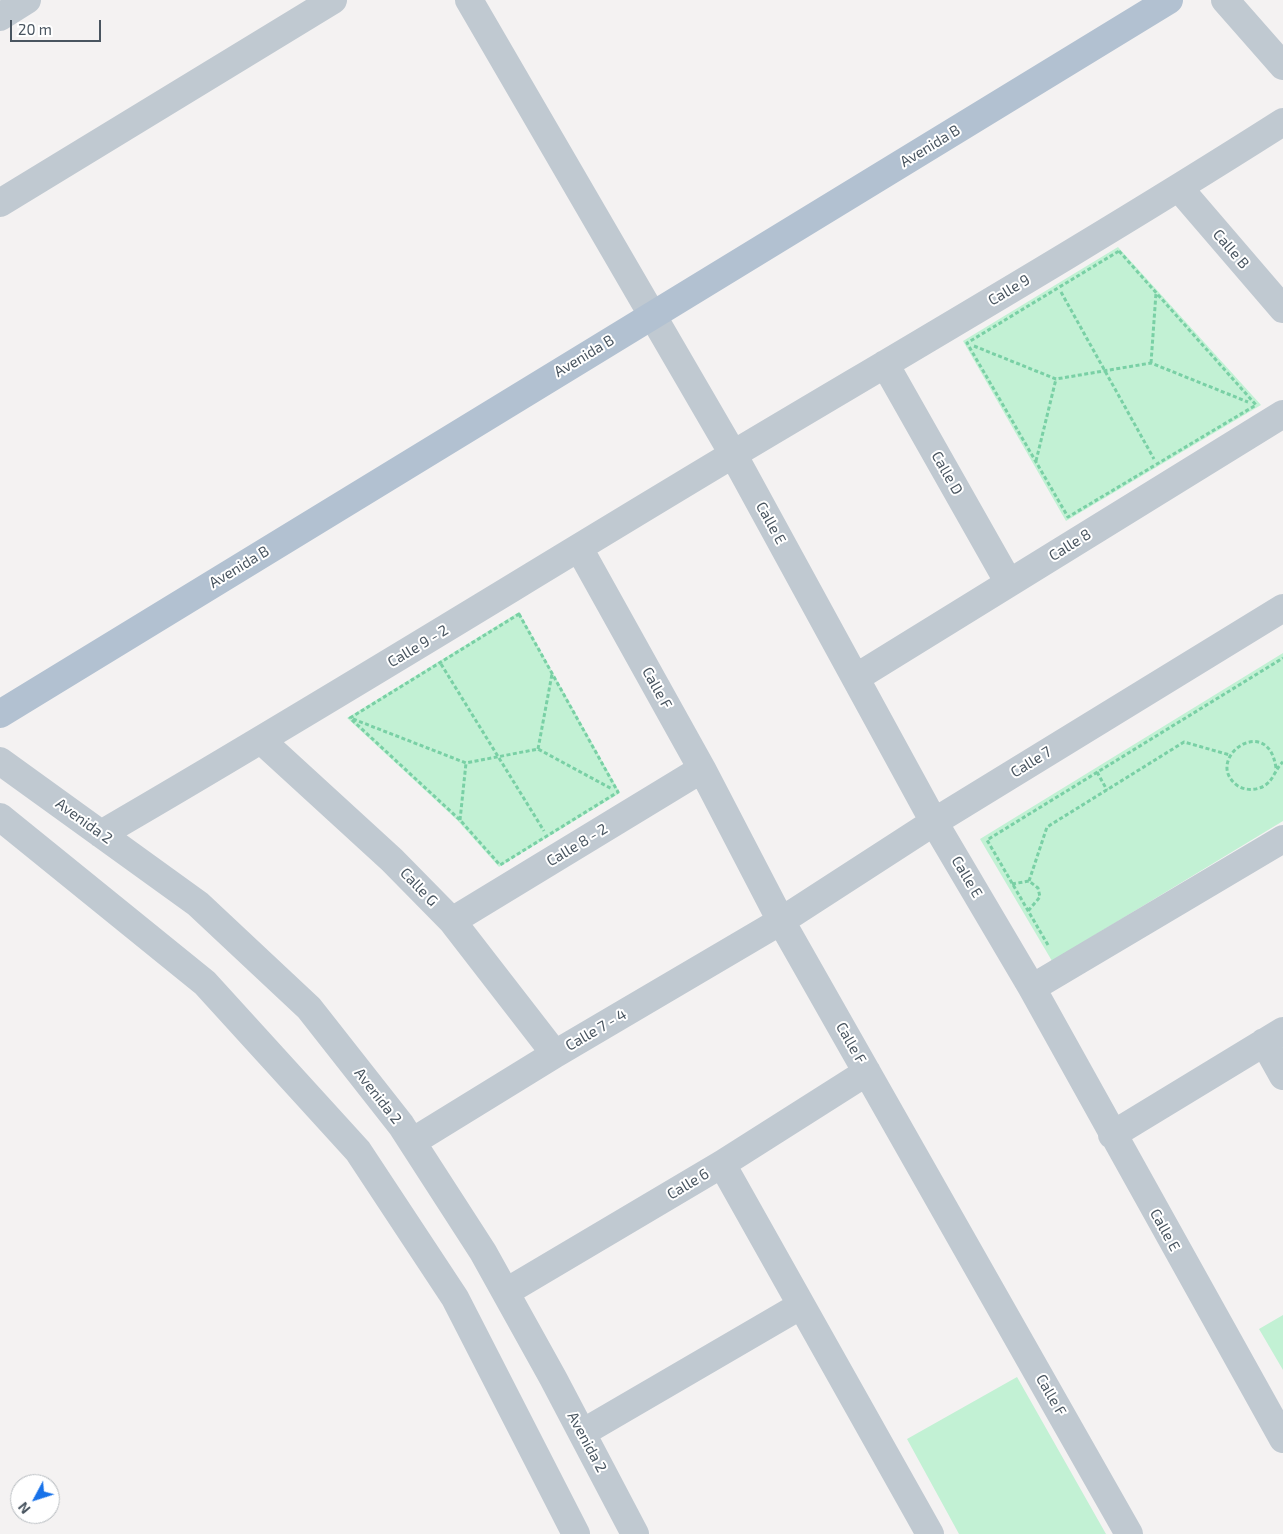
<!DOCTYPE html>
<html>
<head>
<meta charset="utf-8">
<style>
	body { margin:0 }
	#map { position:relative; width:1283px; height:1534px; overflow:hidden; background:#f4f2f2; font-family:"Exo 2",sans-serif }
	canvas { display:block }
	.north { position:absolute; left:10px; top:1474px; width:50px; height:50px; box-sizing:border-box; background:#fff; border:1px solid #b6bbbf; border-radius:50%; rotate:230deg; font-size:14px; font-weight:700; line-height:20px; text-align:center; color:#495560 }
	.north::after { content:''; display:block; margin:auto; width:18px; height:22px; background:#1872e9; clip-path:polygon(50% 0,100% 100%,50% 72%,0 100%) }
	.scale { position:absolute; left:10px; top:20px; width:91px; height:22px; box-sizing:border-box; border:2px solid #495560; border-top:0; padding-left:6px; font-size:15px; line-height:18px; white-space:nowrap; color:#495560; -webkit-text-stroke:4px #fff; paint-order:stroke }
</style>
</head>
<body>
<div id="map">
<canvas width="1283" height="1534"></canvas>
<div class="north">N</div>
<div class="scale">20 m</div>
</div>
<script>
const g = document.querySelector('canvas').getContext('2d');
g.lineJoin = 'round';
function paint(path, color) { g.fillStyle = color; g.fill(path, 'evenodd'); }
function trace(path, color, width, dash) { g.strokeStyle = color; g.lineWidth = width; g.lineCap = dash ? 'butt' : 'round'; g.setLineDash(dash || []); g.stroke(path); }
function drawText(font, color, halo, rows, align = 'center') {
  g.font = font + ' "Exo 2",sans-serif'; g.lineWidth = 4; g.setLineDash([]); g.textBaseline = 'middle'; g.strokeStyle = halo; g.fillStyle = color; for (const [text, x, y, turn = 0] of rows) {
    g.save(); g.translate(x, y); g.rotate((+turn || 0) * Math.PI / 180); g.textAlign = isNaN(turn) ? turn : align; if (halo) g.strokeText(text, 0, 0); g.fillText(text, 0, 0); g.restore();
  }
}
paint(new Path2D(`
	M 1118,247 L 1261,405 L 1066,521 L 963,341 Z
	M 519,612 L 620,793 L 499,867 L 457,820 L 347,718 Z
	M 1283,653 L 1283,821 L 1052,961 L 980,839 Z
	M 1283,1315 L 1283,1370 L 1259,1329 Z
	M 1017,1377 L 1106,1534 L 959,1534 L 907,1439 Z`), '#c2f1d4');
trace(new Path2D(`
	M 1119,251 L 1256,405 L 1068,517 L 967,343 Z
	M 1061,292 L 1154,459
	M 974,346 L 1056,379 L 1151,363 L 1248,402
	M 1151,363 L 1156,293
	M 1036,461 L 1056,379
	M 519,614 L 618,792 L 500,865 L 460,820 L 350,718 Z
	M 441,664 L 544,831
	M 353,719 L 466,763 L 538,749 L 612,789
	M 538,749 L 552,674
	M 1276,768 C 1268,711 1201,760 1238,786 C 1246,791 1257,790 1264,786 C 1274,780 1275,769 1283,762
	M 1097,772 L 1107,790
	M 460,820 L 466,763
	M 1029,881 L 1047,827 L 1184,742 L 1230,755
	M 1012,884 L 1029,881 L 1038,888 L 1040,897 L 1028,911
	M 1048,945 L 987,840 L 1283,658`), '#79d0a5', 3, [4, 2.5]);
trace(new Path2D(`
	M 469,0 L 733,454 L 934,822 L 1032,988 L 1283,1439
	M 1225,0 L 1283,66
	M 0,17 L 27,0
	M 1179,188 L 1283,309
	M 0,203 L 333,0
	M 885,364 L 1009,583
	M 579,548 L 702,769 L 781,921 L 1129,1534
	M 857,677 L 1283,414
	M 262,741 L 392,860 L 452,921 L 555,1054
	M 0,761 L 198,904 L 309,1008 L 401,1125 L 483,1252 L 553,1378 L 635,1534
	M 0,817 L 205,983 L 358,1151 L 455,1298 L 576,1534
	M 101,834 C 315,710 525,579 737,452 C 920,343 1104,236 1283,122
	M 452,921 L 702,769
	M 1032,988 L 1283,839
	M 1264,1042 L 1283,1076
	M 1112,1135 L 1283,1031
	M 412,1142 L 555,1054 L 781,921 L 934,822 L 1283,608
	M 722,1164 L 930,1534
	M 506,1292 L 722,1164 L 867,1072
	M 582,1433 L 800,1306`), '#c0c9d1', 28);
trace(new Path2D(`
	M 0,714 L 1169,0`), '#b2c1d1', 28);
drawText('15px', '#495560', '#fff', [
	["Avenida B",930,146,-31],
	["Calle B",1231,249,49],
	["Calle 9",1009,290,-31],
	["Avenida B",584,356,-31],
	["Calle D",947,473,60],
	["Calle E",771,523,61],
	["Calle 8",1070,545,-32],
	["Avenida B",239,567,-31],
	["Calle 9 - 2",418,646,-31],
	["Calle F",657,688,61],
	["Calle 7",1031,762,-32],
	["Avenida 2",84,821,36],
	["Calle 8 - 2",577,845,-31],
	["Calle E",967,877,59],
	["Calle G",419,887,46],
	["Calle 7 - 4",596,1030,-30],
	["Calle F",851,1043,60],
	["Avenida 2",378,1096,52],
	["Calle 6",688,1184,-31],
	["Calle E",1165,1230,61],
	["Calle F",1051,1395,60],
	["Avenida 2",587,1442,62]
]);
</script>
</body>
</html>
